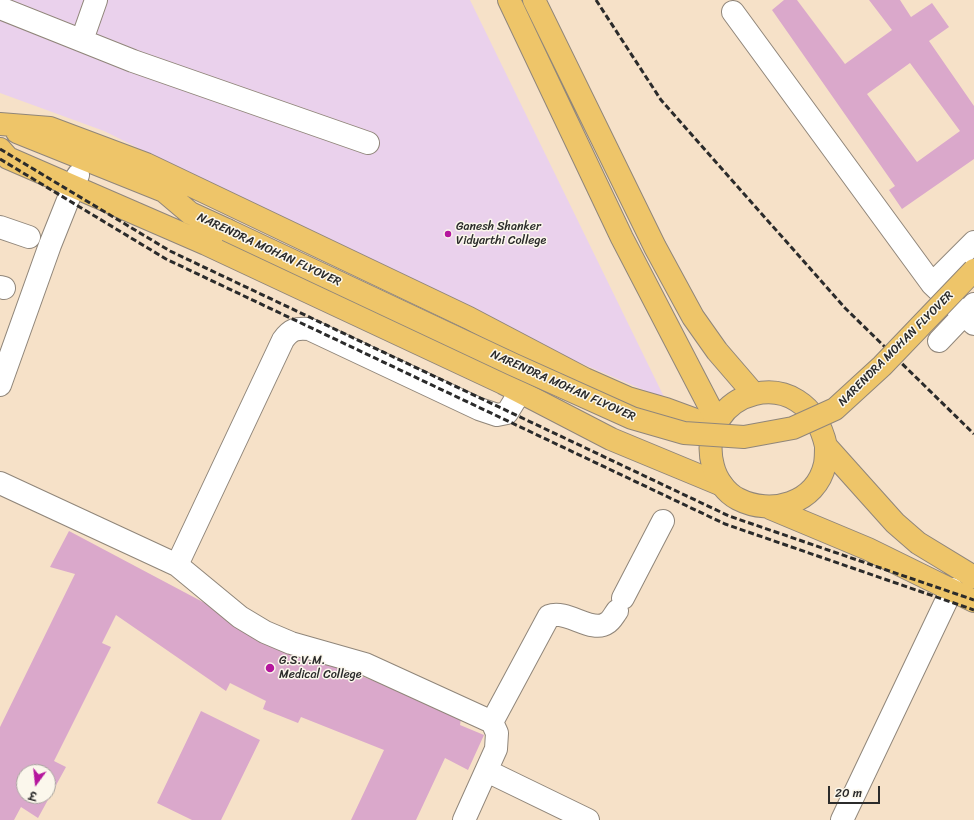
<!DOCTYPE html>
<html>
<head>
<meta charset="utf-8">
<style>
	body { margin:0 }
	#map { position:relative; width:974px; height:820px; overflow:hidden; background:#f6e1c8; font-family:Sriracha,"Playpen Sans Deva",sans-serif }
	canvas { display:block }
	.north { position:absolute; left:16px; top:764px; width:40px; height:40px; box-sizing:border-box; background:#fbf7ec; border:1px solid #a8a59f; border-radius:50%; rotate:195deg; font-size:11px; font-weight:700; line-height:16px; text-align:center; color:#2b2b2b }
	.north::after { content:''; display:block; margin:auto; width:14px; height:18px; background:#b5179e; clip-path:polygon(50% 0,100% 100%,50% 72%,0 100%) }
	.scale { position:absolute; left:828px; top:786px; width:52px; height:18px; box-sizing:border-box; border:2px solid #2b2b2b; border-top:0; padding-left:5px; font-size:12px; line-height:14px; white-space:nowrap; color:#2b2b2b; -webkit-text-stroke:3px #fbf7ec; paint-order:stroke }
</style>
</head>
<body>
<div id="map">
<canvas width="974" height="820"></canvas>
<div class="north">उ</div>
<div class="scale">20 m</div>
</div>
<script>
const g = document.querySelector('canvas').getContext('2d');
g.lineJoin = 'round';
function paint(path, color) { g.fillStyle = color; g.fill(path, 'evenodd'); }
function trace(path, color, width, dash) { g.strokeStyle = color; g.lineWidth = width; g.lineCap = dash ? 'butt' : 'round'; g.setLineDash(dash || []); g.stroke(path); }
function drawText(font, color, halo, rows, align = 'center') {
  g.font = font + ' Sriracha,sans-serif'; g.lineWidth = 3; g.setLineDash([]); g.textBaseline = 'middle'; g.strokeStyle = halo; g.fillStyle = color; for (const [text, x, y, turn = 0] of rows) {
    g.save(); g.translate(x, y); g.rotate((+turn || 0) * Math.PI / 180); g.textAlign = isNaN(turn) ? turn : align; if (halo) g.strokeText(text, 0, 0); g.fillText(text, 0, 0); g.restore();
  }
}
paint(new Path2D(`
	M 0,0 L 470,0 L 665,399 L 519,337 L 104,131 L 0,93 Z`), '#ead1ec');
paint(new Path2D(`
	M 784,0 L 797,0 L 845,64 L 892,30 L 869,0 L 900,0 L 911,17 L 932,3 L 949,27 L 929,41 L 974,106 L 974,159 L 902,209 L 889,190 L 895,186 L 772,10 ZM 910,63 L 960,131 L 917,162 L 867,94 Z
	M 69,531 L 299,653 L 396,689 L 461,719 L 460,725 L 484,735 L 468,770 L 445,758 L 416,820 L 351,820 L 384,750 L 301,717 L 298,723 L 263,709 L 266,701 L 230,683 L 226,691 L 116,615 L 102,643 L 111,647 L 54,761 L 66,767 L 38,818 L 21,807 L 14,820 L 0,820 L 0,727 L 75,574 L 50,567 ZM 24,772 L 48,772 L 48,796 L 24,796 Z
	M 201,711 L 260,740 L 221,820 L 192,820 L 157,803 Z`), '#daa8cb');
const minor = new Path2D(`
	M 0,8 L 133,61 L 368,143
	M 733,12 L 932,284 L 974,324
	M 82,40 L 96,0
	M 0,227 L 29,237
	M 932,284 L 974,242
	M 0,287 L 4,288
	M 939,341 L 974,304
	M 0,385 L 50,245 L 78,175
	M 0,483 L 177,565 L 240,617 L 265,632 L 291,643 L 365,664 L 492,722 L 497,733 L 496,749 L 464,820
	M 177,565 L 283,340 C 291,329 296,328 309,329 L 479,409 L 497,415 L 507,413 L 520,392
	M 623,598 L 663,521
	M 492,722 L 549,616 C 567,609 592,634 607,623 C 611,621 614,615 617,611
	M 487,771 L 588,820
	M 842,820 L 952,589`);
const major = new Path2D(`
	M 0,124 L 50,128 L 146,164 L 469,318 L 585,379 L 628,398 L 666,409 L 715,427
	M 17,132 L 164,191 L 190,213 L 227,230
	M 0,149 L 8,158 L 206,244 L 503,383 L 611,439 L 722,485`);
const highway = new Path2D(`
	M 509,0 L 622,238 L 717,421
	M 534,0 L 655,247 L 693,317 L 717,351 L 754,394
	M 826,446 C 826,451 826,458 825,464 C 816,504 771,516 738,499 C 726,493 716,479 713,466 C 693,391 806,356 826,446 L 895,523 L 918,543 L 974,577
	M 770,508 L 868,549 L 974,601`);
trace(minor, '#90867a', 24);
trace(major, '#90867a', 24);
trace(highway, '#90867a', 24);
trace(minor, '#fff', 22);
trace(major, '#eec569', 22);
trace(highway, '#eec569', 22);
trace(new Path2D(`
	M 596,0 L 661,100 L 845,308 L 974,434
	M 0,149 L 170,251 L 729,516 L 974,600
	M 0,159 L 166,259 L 725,524 L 974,610`), '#2b2b2b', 3, [6, 3]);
const majorBridge = new Path2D(`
	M 227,230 L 512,364 L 632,418 L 684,433 L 744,437 L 793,428 L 835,409 L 882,366 L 974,270`);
trace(majorBridge, '#90867a', 24, []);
trace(majorBridge, '#eec569', 22);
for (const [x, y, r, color] of [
	[448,234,4,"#b5179e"],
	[270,668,5,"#b5179e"]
]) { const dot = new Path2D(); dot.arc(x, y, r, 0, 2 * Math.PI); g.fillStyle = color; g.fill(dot); trace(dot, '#fbf7ec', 1.5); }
drawText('12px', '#2b2b2b', '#fbf7ec', [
	["Ganesh Shanker",456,227],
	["Vidyarthi College",456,241],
	["G.S.V.M.",279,661],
	["Medical College",279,675]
], 'left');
drawText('12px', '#2b2b2b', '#fbf7ec', [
	["NARENDRA MOHAN FLYOVER",269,250,25],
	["NARENDRA MOHAN FLYOVER",896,349,-45],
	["NARENDRA MOHAN FLYOVER",563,386,24]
]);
</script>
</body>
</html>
